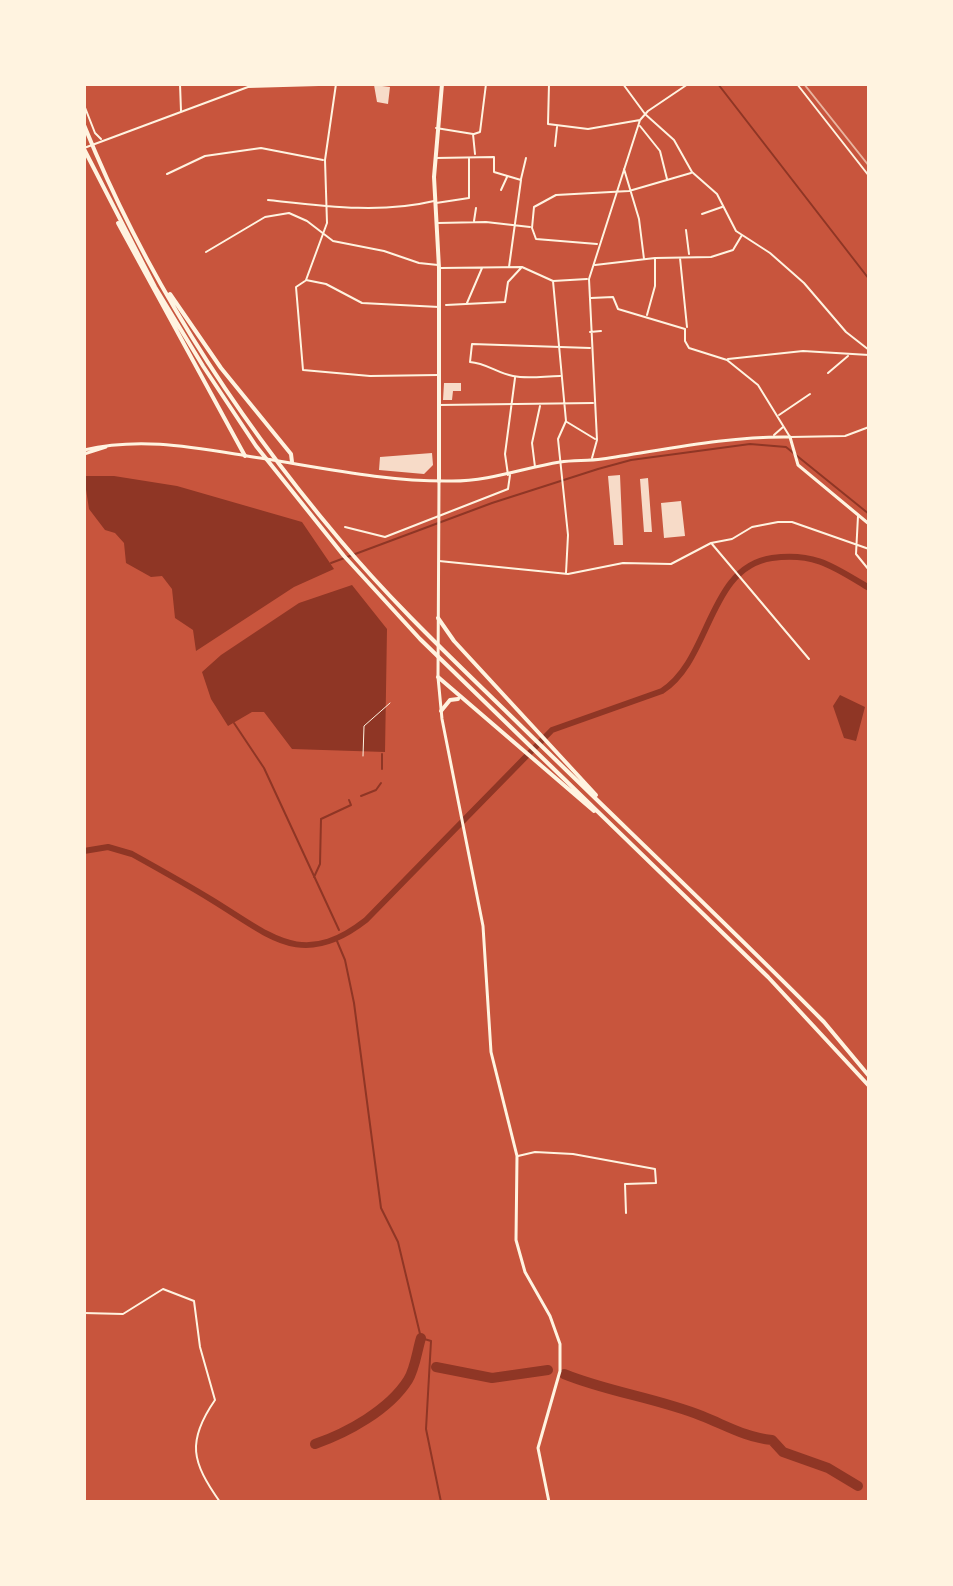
<!DOCTYPE html>
<html>
<head>
<meta charset="utf-8">
<style>
	body { margin:0 }
	#map { position:relative; width:953px; height:1586px; overflow:hidden; background:#c8553d; font-family:Jost,sans-serif }
	canvas { display:block }
	.frame { position:absolute; inset:0; border:86px solid #fff3e0; pointer-events:none }
</style>
</head>
<body>
<div id="map">
<canvas width="953" height="1586"></canvas>
<div class="frame"></div>
</div>
<script>
const g = document.querySelector('canvas').getContext('2d');
g.lineJoin = 'round';
function paint(path, color) { g.fillStyle = color; g.fill(path, 'evenodd'); }
function trace(path, color, width, dash) { g.strokeStyle = color; g.lineWidth = width; g.lineCap = dash ? 'butt' : 'round'; g.setLineDash(dash || []); g.stroke(path); }
paint(new Path2D(`
	M 114,476 L 177,486 L 302,522 L 334,569 L 294,587 L 196,651 L 193,630 L 175,618 L 172,589 L 162,576 L 151,577 L 126,563 L 124,543 L 115,533 L 105,530 L 89,509 L 84,476 Z
	M 352,585 L 387,629 L 385,752 L 292,749 L 264,712 L 252,712 L 228,726 L 211,699 L 202,672 L 221,655 L 299,603 Z
	M 840,695 L 865,707 L 856,741 L 844,738 L 833,706 Z`), '#8f3625');
trace(new Path2D(`
	M 718,84 L 869,279
	M 331,563 L 492,503 L 598,469 L 631,460 L 750,444 L 786,447 L 869,514
	M 234,723 L 264,768 L 339,930
	M 382,769 L 382,754
	M 361,796 L 376,790 L 381,783
	M 314,877 L 320,864 L 321,819 L 351,805 L 349,800
	M 337,941 L 345,960 L 354,1003 L 381,1208 L 398,1242 L 421,1338 L 431,1341 L 426,1429 L 441,1502`), '#8f3625', 2);
trace(new Path2D(`
	M 84,851 L 108,847 L 132,854 C 159,869 186,884 212,900 C 271,936 302,970 366,920 L 552,730 L 662,691 C 711,660 708,567 772,558 C 815,552 834,567 869,588`), '#8f3625', 6);
trace(new Path2D(`
	M 436,1367 L 492,1378 L 548,1370
	M 564,1374 C 608,1392 657,1398 702,1416 C 725,1425 747,1438 772,1440 L 783,1452 L 828,1468 L 858,1486
	M 315,1444 C 347,1433 389,1410 408,1380 C 415,1369 417,1351 421,1338`), '#8f3625', 10);
paint(new Path2D(`
	M 374,85 L 390,87 L 388,104 L 377,102 Z
	M 444,383 L 461,383 L 461,391 L 453,391 L 452,400 L 443,400 Z
	M 432,453 L 433,465 L 424,474 L 379,470 L 380,457 Z
	M 620,475 L 623,545 L 614,545 L 608,476 Z
	M 648,478 L 652,532 L 644,532 L 640,479 Z
	M 681,501 L 685,536 L 664,538 L 661,503 Z`), '#f7dbc8');
trace(new Path2D(`
	M 363,756 L 364,726 L 390,703`), '#fff3e0', 1);
trace(new Path2D(`
	M 180,84 L 181,111
	M 336,84 L 325,160 L 327,223 L 306,280 L 326,284 L 362,303 L 439,307
	M 549,84 L 548,124 L 588,129 L 640,120
	M 623,84 L 645,114 L 674,140 L 692,172 L 717,194 L 736,231 L 770,253 L 804,283 L 846,332 L 869,350
	M 797,84 L 869,176
	M 84,105 L 95,133 L 101,139
	M 640,126 L 660,151 L 667,179
	M 436,128 L 473,134 L 475,154
	M 474,134 L 480,132 L 486,84
	M 555,146 L 557,127
	M 84,148 L 248,87 L 354,84
	M 436,158 L 494,157 L 494,172 L 521,180 L 509,267
	M 624,169 L 639,219 L 644,259
	M 167,174 L 205,156 L 261,148 L 323,160
	M 521,179 L 526,158
	M 501,190 L 507,177
	M 268,200 C 323,206 380,214 434,201
	M 436,203 L 469,198 L 469,158
	M 702,214 L 722,207
	M 474,221 L 476,208
	M 438,223 L 486,222 L 530,227
	M 686,230 L 689,254
	M 597,244 L 536,239 L 532,228 L 534,207 L 556,195 L 629,191 L 691,173
	M 206,252 L 265,217 L 289,213 L 307,221 L 333,241 L 384,251 L 419,263 L 438,265
	M 680,258 L 687,327
	M 595,265 L 655,258 L 711,257 L 733,250 L 742,235
	M 441,268 L 522,267 L 553,281 L 587,279
	M 305,281 L 296,287 L 303,370 L 370,376 L 438,375
	M 553,281 L 566,421 L 558,439 L 568,535 L 566,573
	M 591,298 L 613,297 L 618,309 L 685,329 L 685,341 L 689,348 L 727,360 L 758,385 L 790,437 L 845,436 L 869,427
	M 467,303 L 482,268
	M 446,305 L 505,302 L 508,282 L 521,268
	M 647,315 L 655,286 L 655,259
	M 590,332 L 601,331
	M 728,359 L 803,351 L 869,355
	M 828,373 L 848,356
	M 560,376 C 545,376 528,379 513,376 C 497,373 486,363 470,362 L 472,344 L 590,348
	M 439,405 L 593,403
	M 779,415 L 810,394
	M 567,422 L 595,439
	M 774,435 L 783,427
	M 592,458 L 597,440 L 589,279 L 640,120 L 648,111 L 688,84
	M 535,467 L 532,443 L 540,406
	M 508,475 L 505,454 L 515,378
	M 858,516 L 856,554 L 869,570
	M 345,527 L 385,537 L 508,489 L 510,475
	M 712,544 L 809,659
	M 439,561 L 568,574 L 623,563 L 671,564 L 711,543 L 732,539 L 752,527 L 778,522 L 792,522 L 869,549
	M 518,1156 L 535,1152 L 573,1154 L 655,1169 L 656,1183 L 625,1184 L 626,1213
	M 84,1313 L 123,1314 L 163,1289 L 194,1301 L 200,1347 L 215,1400 C 186,1442 192,1462 220,1502`), '#fff3e0', 2);
trace(new Path2D(`
	M 439,481 L 438,677 L 442,719 L 483,926 L 491,1052 L 517,1156 L 516,1240 L 525,1272 L 550,1316 L 560,1344 L 560,1371 L 538,1448 L 549,1502`), '#fff3e0', 3);
trace(new Path2D(`
	M 84,450 C 140,437 191,447 247,456 C 314,466 384,482 452,481 C 490,481 523,468 560,462 C 574,460 588,461 602,459 C 664,450 726,436 790,437 L 798,465 L 869,524
	M 84,454 L 106,447`), '#fff3e0', 3);
trace(new Path2D(`
	M 439,481 L 439,268 L 434,177 L 442,84`), '#fff3e0', 4);
trace(new Path2D(`
	M 84,125 C 145,276 236,417 340,540 C 396,607 460,666 521,726 C 622,825 725,922 824,1022 L 869,1076
	M 84,149 L 155,287 L 203,366 L 256,446 L 344,556 L 420,639 L 768,977 L 869,1086
	M 118,223 L 245,456
	M 170,294 L 221,368 L 291,454 L 292,462
	M 438,618 L 454,641 L 596,795
	M 438,677 L 594,811
	M 441,711 L 450,700 L 458,699`), '#fff3e0', 4);
trace(new Path2D(`
	M 804,84 L 869,166`), '#e9b49f', 2);
</script>
</body>
</html>
